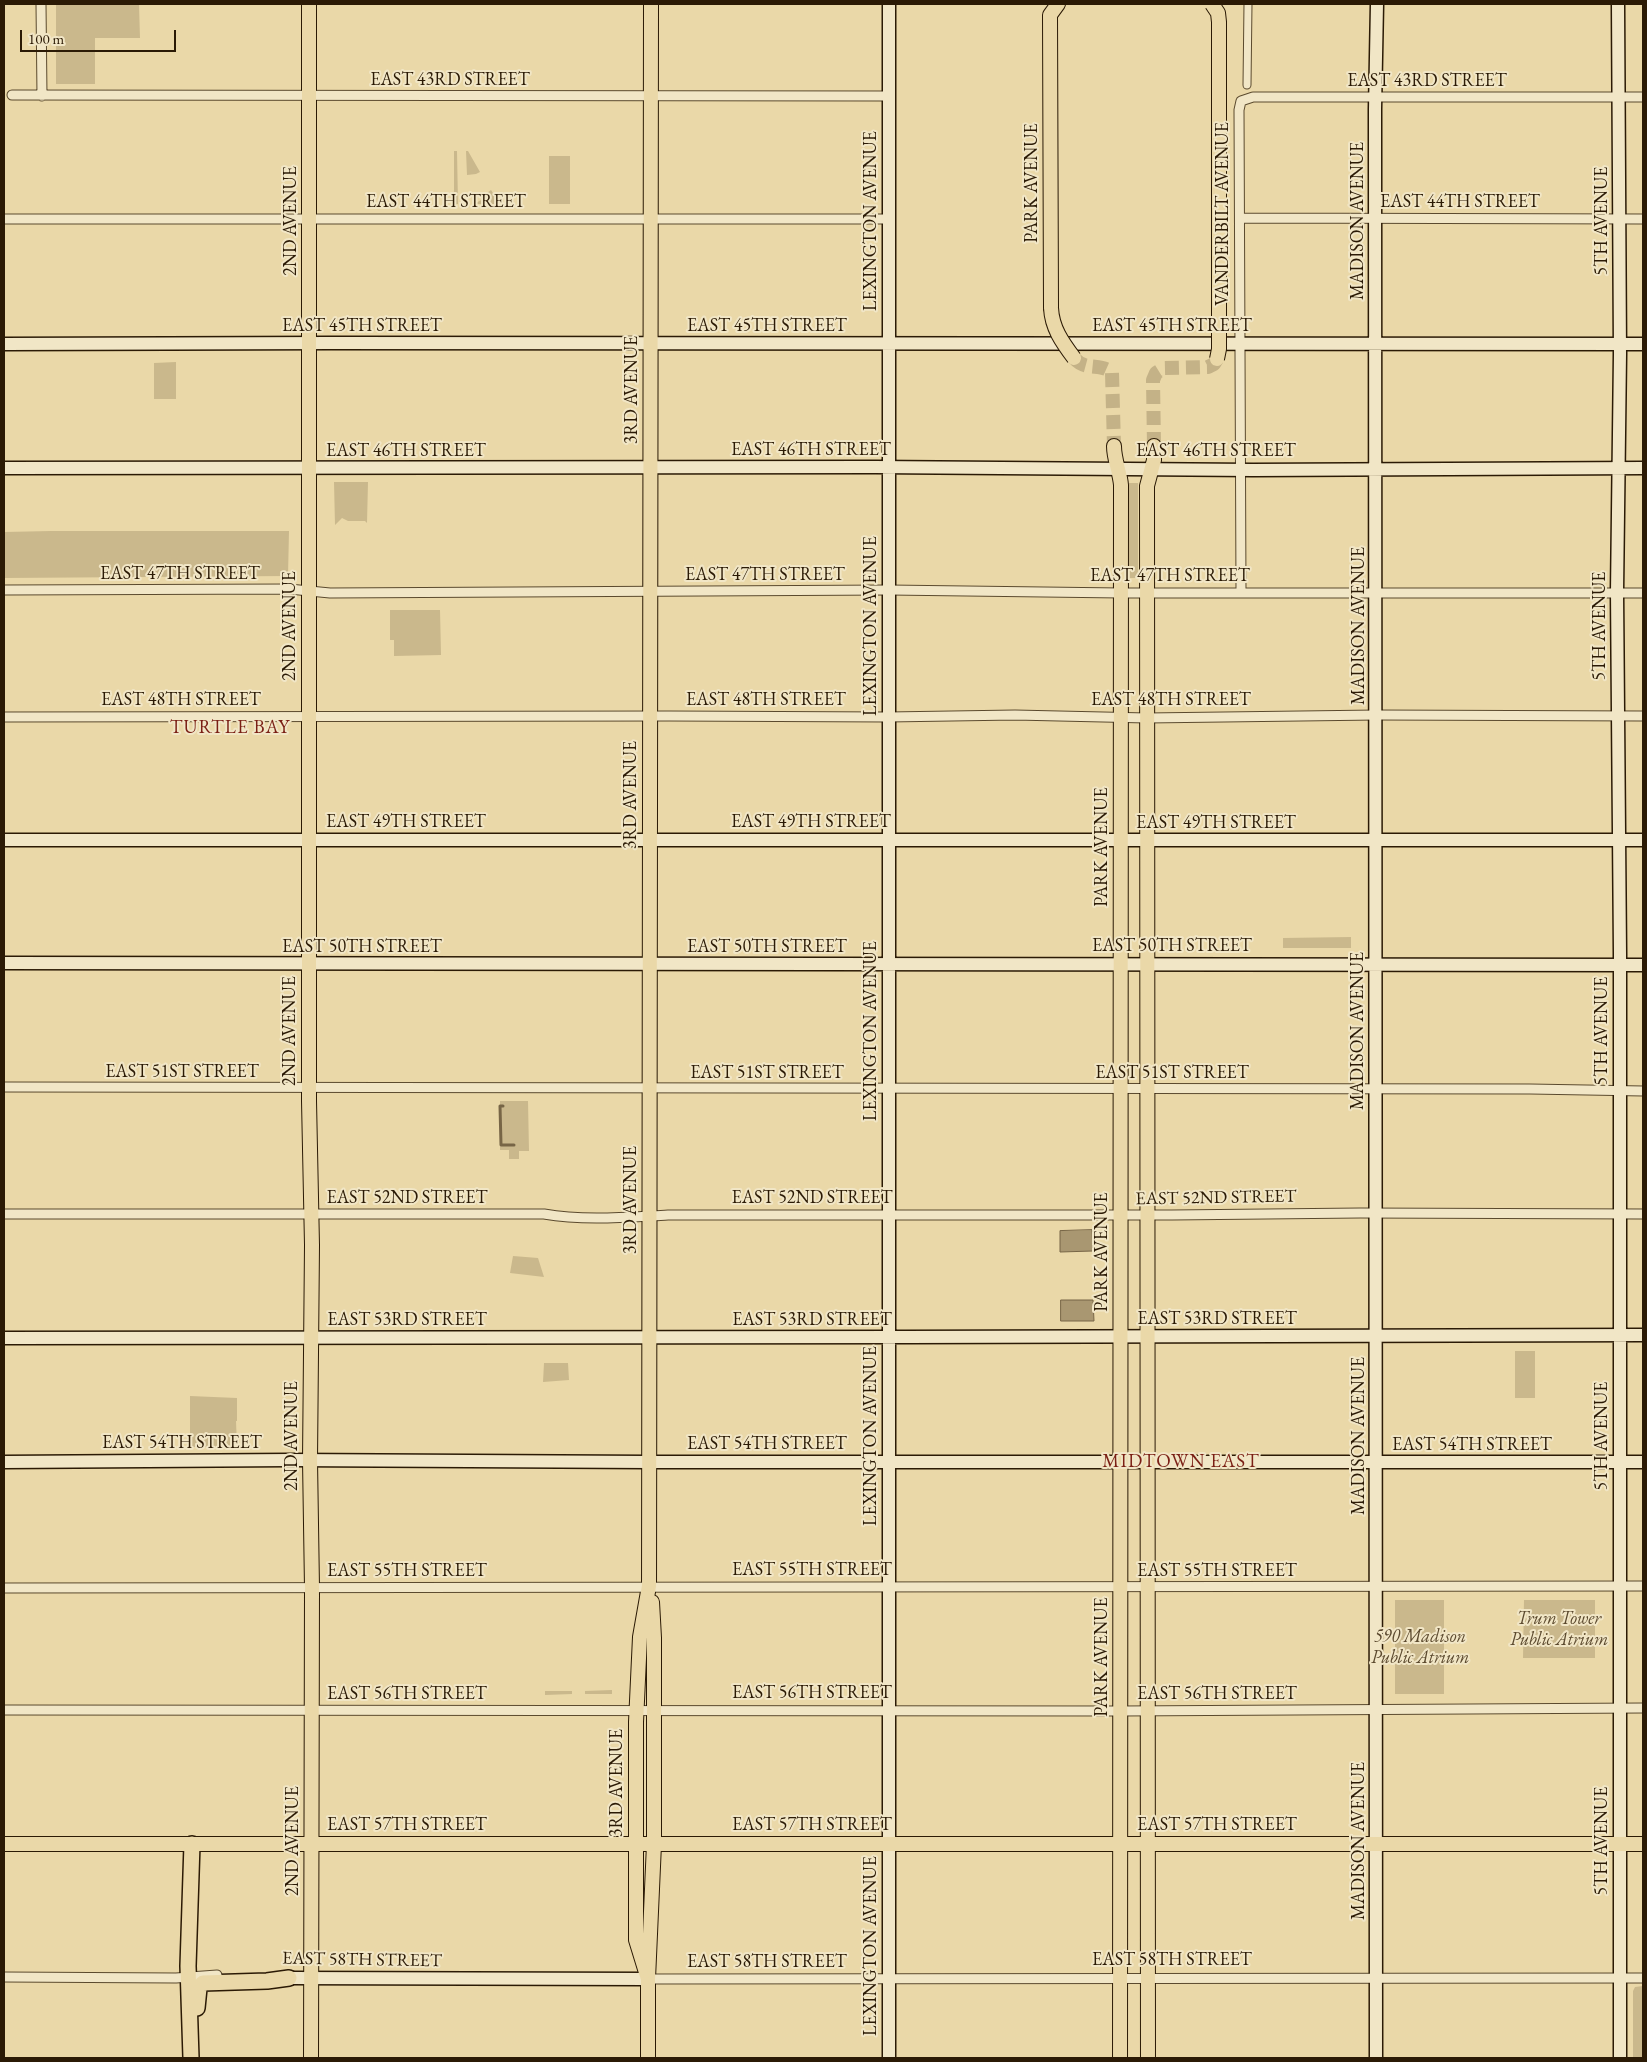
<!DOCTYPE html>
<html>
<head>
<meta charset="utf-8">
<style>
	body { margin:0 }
	#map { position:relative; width:1647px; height:2062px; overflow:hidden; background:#ead8a8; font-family:"EB Garamond",serif }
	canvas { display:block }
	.frame { position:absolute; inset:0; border:5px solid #2b1a05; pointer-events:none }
	.scale { position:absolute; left:20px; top:30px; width:156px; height:22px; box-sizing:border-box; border:2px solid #2b1a05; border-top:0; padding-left:6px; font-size:15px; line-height:18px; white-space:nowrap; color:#2b1a05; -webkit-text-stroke:4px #f1e6c6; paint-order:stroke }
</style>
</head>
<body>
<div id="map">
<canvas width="1647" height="2062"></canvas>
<div class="frame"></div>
<div class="scale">100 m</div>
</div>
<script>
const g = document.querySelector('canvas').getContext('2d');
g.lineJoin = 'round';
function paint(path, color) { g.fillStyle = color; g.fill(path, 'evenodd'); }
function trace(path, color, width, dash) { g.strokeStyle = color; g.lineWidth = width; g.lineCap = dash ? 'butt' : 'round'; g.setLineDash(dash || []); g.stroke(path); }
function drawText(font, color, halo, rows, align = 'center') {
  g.font = font + ' "EB Garamond",serif'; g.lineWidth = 4; g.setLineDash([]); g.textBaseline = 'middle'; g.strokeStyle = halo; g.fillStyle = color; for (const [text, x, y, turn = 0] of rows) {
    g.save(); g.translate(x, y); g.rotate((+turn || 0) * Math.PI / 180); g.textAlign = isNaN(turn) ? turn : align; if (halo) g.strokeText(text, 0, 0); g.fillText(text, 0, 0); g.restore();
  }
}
paint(new Path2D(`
	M 56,4 L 139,4 L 140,38 L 95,38 L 95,84 L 56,84 Z
	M 454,151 L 457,151 L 458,204 L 454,204 Z
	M 466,151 L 468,151 L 480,172 L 476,174 L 467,175 Z
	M 549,156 L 570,156 L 570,204 L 549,204 Z
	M 491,190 L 500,204 L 474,204 L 483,199 L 487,193 Z
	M 176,362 L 176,399 L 154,399 L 154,363 Z
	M 334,482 L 368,482 L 367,523 L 365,521 L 348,521 L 342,518 L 335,525 Z
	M 1129,483 L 1138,483 L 1138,578 L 1129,578 Z
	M 51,531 L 289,531 L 288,576 L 4,578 L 4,532 Z
	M 390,610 L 440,610 L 441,655 L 394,656 L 394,640 L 390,640 Z
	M 1351,937 L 1351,948 L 1283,948 L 1283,938 Z
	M 500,1101 L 528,1101 L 529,1151 L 519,1151 L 519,1159 L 509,1159 L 509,1150 L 500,1150 Z
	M 513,1256 L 538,1258 L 544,1277 L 510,1273 Z
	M 1515,1351 L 1535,1351 L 1535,1398 L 1515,1398 Z
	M 544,1363 L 568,1363 L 569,1380 L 543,1382 Z
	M 190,1396 L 237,1398 L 237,1421 L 236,1421 L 237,1447 L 190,1447 Z
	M 1395,1600 L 1444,1600 L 1444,1694 L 1395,1694 Z
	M 1524,1600 L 1595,1600 L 1595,1658 L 1523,1658 Z
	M 612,1690 L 612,1694 L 585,1694 L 585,1691 Z
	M 545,1691 L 572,1691 L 572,1694 L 545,1695 Z
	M 1643,1986 L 1643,2058 L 1633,2058 L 1633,1991 L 1635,1987 Z`), '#cab88c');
const water = new Path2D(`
	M 1092,1230 L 1093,1251 L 1060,1252 L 1060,1231 Z
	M 1061,1300 L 1093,1300 L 1094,1321 L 1061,1321 Z`);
paint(water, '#a99771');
trace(water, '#776546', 1);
trace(new Path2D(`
	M 503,1106 L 500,1106 L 501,1145 L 514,1145`), '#776546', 3);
trace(new Path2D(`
	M 1074,358 C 1086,372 1101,362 1112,373 L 1114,446
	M 1154,446 L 1153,380 L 1156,373 L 1164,368 L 1208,367 L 1214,364 L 1217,359`), '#c4b287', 14, [14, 7]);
const pedestrian = new Path2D(`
	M 1247,85 L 1248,4`);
const minor = new Path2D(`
	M 41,4 L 42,96
	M 12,95 L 889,96
	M 1240,218 L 1643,219
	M 4,219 L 889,219
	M 4,590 L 289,589 L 330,593 L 889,590 L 1121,593 L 1643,593
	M 1241,591 L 1239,110 L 1241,101 L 1253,97 L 1643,97
	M 4,717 L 669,716 L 888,717 L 1015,715 L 1147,718 L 1377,715 L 1643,716
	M 4,1087 L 1530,1089 L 1643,1091
	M 4,1214 L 544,1214 C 584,1221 628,1217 668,1215 L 1172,1215 L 1360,1213 L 1643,1214
	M 4,1588 L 1643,1586
	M 4,1710 L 1121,1711 L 1643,1708
	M 4,1977 L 176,1978 L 217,1975
	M 648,1979 L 1643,1978`);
const secondary = new Path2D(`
	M 1618,4 L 1620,354 L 1617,592 L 1620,954 L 1620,2058
	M 4,344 L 331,343 L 1643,344
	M 4,468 L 875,467 L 1253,470 L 1643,468
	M 4,840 L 1643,840
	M 4,963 L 1643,965
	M 4,1338 L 906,1337 L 1643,1335
	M 4,1462 L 290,1460 L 649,1462 L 1643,1462
	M 289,1978 L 648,1979
	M 889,2058 L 889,4
	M 1376,2058 L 1375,109 L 1377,4`);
const primary = new Path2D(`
	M 309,4 L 309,1101 L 312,1245 L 310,1460 L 312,1588 L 311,2058
	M 1051,308 L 1050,15 L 1058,4
	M 1114,446 C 1114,460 1120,472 1121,485 L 1120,2058
	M 4,1844 L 1643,1844
	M 648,1979 L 636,1940 L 636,1722 L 640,1637 L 649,1586 L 651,4
	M 648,2058 L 648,1979 L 654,1844 L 654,1638 L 652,1602
	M 1148,2058 L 1147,486 L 1154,460 L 1154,446`);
const trunk = new Path2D(`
	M 197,2008 L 199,1988 L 203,1983 L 267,1981 L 289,1978
	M 191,2058 L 188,1966 L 192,1844`);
trace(pedestrian, '#5b4a2e', 9);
trace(minor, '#5b4a2e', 11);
trace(secondary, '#2b1a05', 15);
trace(primary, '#2b1a05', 16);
trace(trunk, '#2b1a05', 18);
trace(pedestrian, '#f1e6c6', 7);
trace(minor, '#f1e6c6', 9);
trace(secondary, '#f1e6c6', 12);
trace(primary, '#ead8a8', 14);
trace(trunk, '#ead8a8', 15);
const primaryBridge = new Path2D(`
	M 1212,4 L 1218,13 L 1219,22 L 1219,349 L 1217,359
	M 1051,308 C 1052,328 1062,342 1074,358`);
trace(primaryBridge, '#2b1a05', 16, []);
trace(primaryBridge, '#ead8a8', 14);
drawText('18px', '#2b1a05', '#f1e6c6', [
	["EAST 43RD STREET",450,80],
	["EAST 43RD STREET",1427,81],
	["PARK AVENUE",1032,183,-90],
	["EAST 44TH STREET",446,202],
	["EAST 44TH STREET",1460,202],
	["VANDERBILT AVENUE",1223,214,-90],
	["2ND AVENUE",291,221,-90],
	["LEXINGTON AVENUE",871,221,-90],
	["MADISON AVENUE",1358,221,-90],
	["5TH AVENUE",1602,221,-90],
	["EAST 45TH STREET",362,326],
	["EAST 45TH STREET",767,326],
	["EAST 45TH STREET",1172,326],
	["3RD AVENUE",632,390,-90],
	["EAST 46TH STREET",811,450],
	["EAST 46TH STREET",406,451],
	["EAST 46TH STREET",1216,451],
	["EAST 47TH STREET",180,574],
	["EAST 47TH STREET",765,575],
	["EAST 47TH STREET",1170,576],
	["2ND AVENUE",290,626,-90],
	["LEXINGTON AVENUE",871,626,-90],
	["MADISON AVENUE",1359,626,-90],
	["5TH AVENUE",1600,626,-90],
	["EAST 48TH STREET",181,700],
	["EAST 48TH STREET",766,700],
	["EAST 48TH STREET",1171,700],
	["3RD AVENUE",631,795,-90],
	["EAST 49TH STREET",406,822],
	["EAST 49TH STREET",811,822],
	["EAST 49TH STREET",1216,823],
	["PARK AVENUE",1102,847,-90],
	["EAST 50TH STREET",1172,946],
	["EAST 50TH STREET",362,947],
	["EAST 50TH STREET",767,947],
	["2ND AVENUE",290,1031,-90],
	["LEXINGTON AVENUE",871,1031,-90],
	["MADISON AVENUE",1358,1031,-90],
	["5TH AVENUE",1602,1031,-90],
	["EAST 51ST STREET",182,1072],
	["EAST 51ST STREET",767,1073],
	["EAST 51ST STREET",1172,1073],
	["EAST 52ND STREET",407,1198],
	["EAST 52ND STREET",812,1198],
	["EAST 52ND STREET",1216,1198,-1],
	["3RD AVENUE",631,1200,-90],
	["PARK AVENUE",1102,1252,-90],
	["EAST 53RD STREET",1217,1319],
	["EAST 53RD STREET",407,1320],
	["EAST 53RD STREET",812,1320],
	["2ND AVENUE",292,1436,-90],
	["LEXINGTON AVENUE",871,1436,-90],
	["MADISON AVENUE",1359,1436,-90],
	["5TH AVENUE",1602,1436,-90],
	["EAST 54TH STREET",182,1443],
	["EAST 54TH STREET",767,1444],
	["EAST 54TH STREET",1472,1445],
	["EAST 55TH STREET",812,1570],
	["EAST 55TH STREET",407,1571],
	["EAST 55TH STREET",1217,1571],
	["PARK AVENUE",1102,1657,-90],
	["EAST 56TH STREET",812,1693],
	["EAST 56TH STREET",407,1694],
	["EAST 56TH STREET",1217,1694],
	["3RD AVENUE",617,1783,-90],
	["EAST 57TH STREET",407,1825],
	["EAST 57TH STREET",812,1825],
	["EAST 57TH STREET",1217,1825],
	["2ND AVENUE",293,1841,-90],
	["MADISON AVENUE",1359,1841,-90],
	["5TH AVENUE",1602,1841,-90],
	["LEXINGTON AVENUE",871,1946,-90],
	["EAST 58TH STREET",362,1960,1],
	["EAST 58TH STREET",1172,1960],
	["EAST 58TH STREET",767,1962]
]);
drawText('italic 18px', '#5b492e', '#f1e6c6', [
	["Trum Tower",1559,1619],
	["Public Atrium",1559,1640],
	["590 Madison",1420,1637],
	["Public Atrium",1420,1658]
]);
g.letterSpacing = '1px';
drawText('19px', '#7a1f14', '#f1e6c6', [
	["TURTLE BAY",230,728],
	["MIDTOWN EAST",1181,1462]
]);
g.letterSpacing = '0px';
</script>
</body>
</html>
